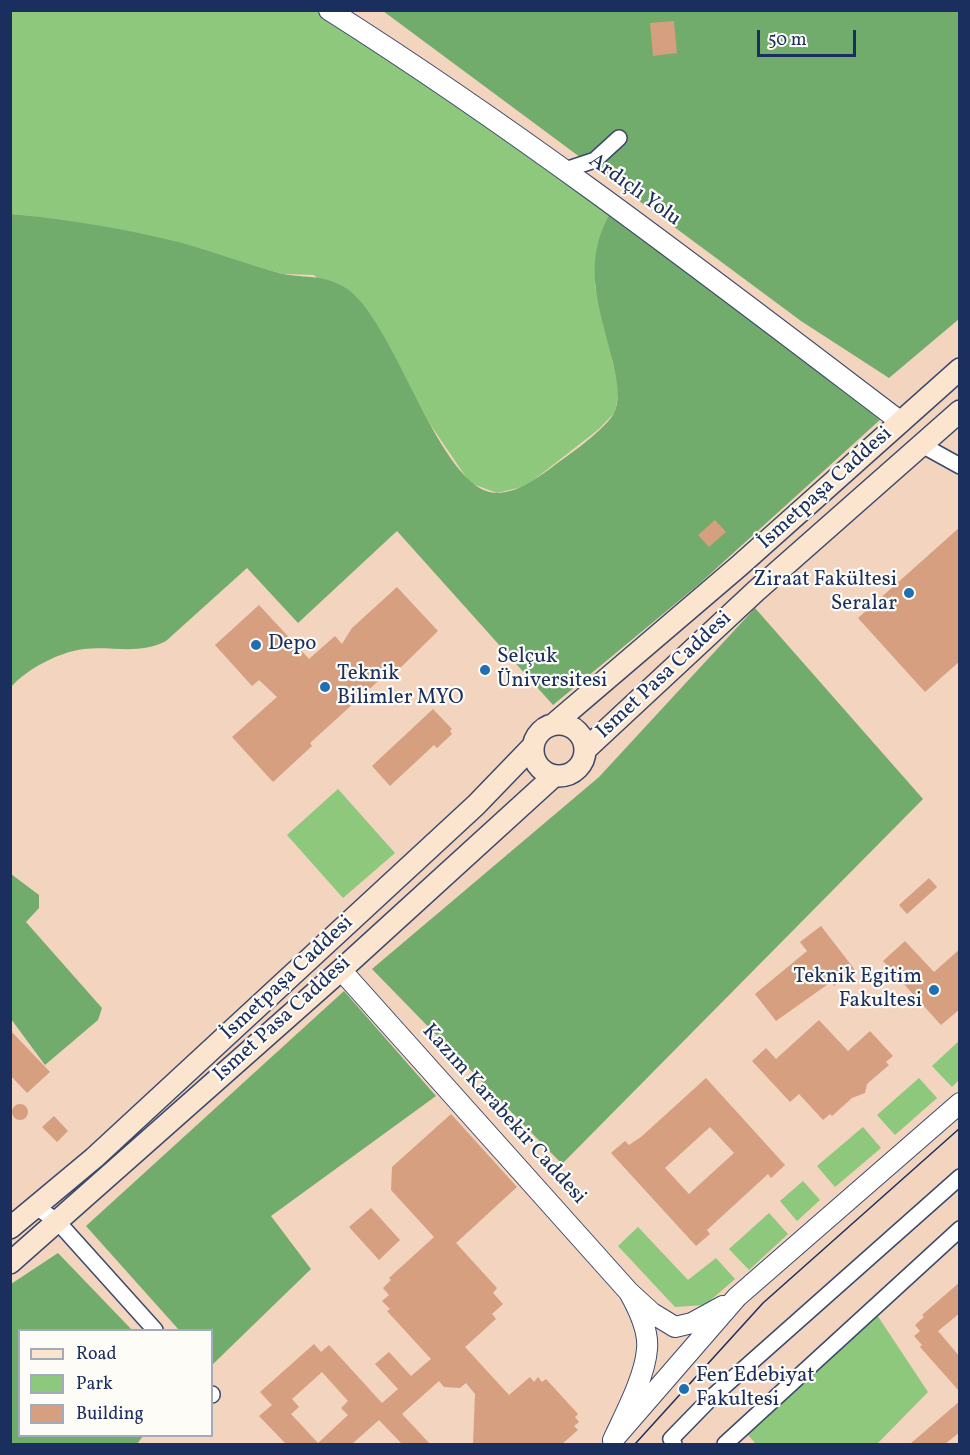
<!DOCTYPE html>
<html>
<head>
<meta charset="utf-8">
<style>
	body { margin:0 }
	#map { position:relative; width:970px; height:1455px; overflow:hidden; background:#f1dbbb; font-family:Vollkorn,serif }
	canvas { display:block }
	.frame { position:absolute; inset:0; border:12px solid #1b2f5e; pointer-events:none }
	.legend { position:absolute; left:18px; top:1329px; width:195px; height:108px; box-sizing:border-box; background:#fdfcf7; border:2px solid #a3aaba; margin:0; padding:8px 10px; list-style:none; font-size:18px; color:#1b2f5e }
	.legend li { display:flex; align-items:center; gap:12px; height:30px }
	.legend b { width:30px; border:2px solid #a3aaba }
	.scale { position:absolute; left:757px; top:30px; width:99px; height:27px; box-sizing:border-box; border:3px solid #1b2f5e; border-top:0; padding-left:8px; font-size:18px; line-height:21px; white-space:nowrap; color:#1b2f5e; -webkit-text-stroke:4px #fdfcf7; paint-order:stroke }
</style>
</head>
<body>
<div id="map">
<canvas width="970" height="1455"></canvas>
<div class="frame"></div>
<ul class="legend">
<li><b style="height:8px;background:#fbe5cf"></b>Road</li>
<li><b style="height:16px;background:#8dc87c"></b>Park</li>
<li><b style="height:16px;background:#d59f80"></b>Building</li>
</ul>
<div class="scale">50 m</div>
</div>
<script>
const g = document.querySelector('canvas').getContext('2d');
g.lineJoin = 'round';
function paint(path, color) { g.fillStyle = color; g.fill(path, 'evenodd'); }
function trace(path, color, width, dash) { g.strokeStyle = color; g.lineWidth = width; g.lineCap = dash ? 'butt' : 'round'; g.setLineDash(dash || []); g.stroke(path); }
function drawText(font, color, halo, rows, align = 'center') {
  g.font = font + ' Vollkorn,serif'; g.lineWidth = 4.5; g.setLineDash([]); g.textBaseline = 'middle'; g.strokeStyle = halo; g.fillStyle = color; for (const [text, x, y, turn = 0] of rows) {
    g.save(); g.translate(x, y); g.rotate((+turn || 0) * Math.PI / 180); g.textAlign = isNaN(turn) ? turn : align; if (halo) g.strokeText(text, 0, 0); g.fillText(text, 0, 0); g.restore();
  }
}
paint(new Path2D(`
	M 10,11 L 959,11 L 959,1444 L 11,1444 ZM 20,1330 L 212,1330 L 212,1436 L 20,1436 Z`), '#f3d4bf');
paint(new Path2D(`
	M 10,11 L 317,11 L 324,14 L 612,210 L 595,286 L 619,390 L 615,412 L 599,429 L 526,486 L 497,493 L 470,483 L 430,424 L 408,384 L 314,275 L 283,274 L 233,260 L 32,216 L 11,214 Z
	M 338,789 L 395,853 L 343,898 L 287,835 Z
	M 959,1041 L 959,1080 L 952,1087 L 932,1066 Z
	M 919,1078 L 937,1098 L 895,1135 L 877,1115 Z
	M 863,1127 L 881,1148 L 835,1187 L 817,1166 Z
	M 803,1181 L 820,1200 L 797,1221 L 780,1201 Z
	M 769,1213 L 788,1234 L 749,1270 L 729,1249 Z
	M 638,1227 L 688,1280 L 716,1258 L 735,1279 L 705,1305 L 675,1307 L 618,1246 Z
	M 877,1315 L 928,1392 L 877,1444 L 756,1444 L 748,1435 Z`), '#8dc87c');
paint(new Path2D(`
	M 383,11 L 959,11 L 959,319 L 889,378 L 801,321 Z
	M 612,210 L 882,418 L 698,585 L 553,705 L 397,531 L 298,623 L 247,568 L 166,641 C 140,655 113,646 84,649 C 59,652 27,669 11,687 L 11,214 C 67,219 127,229 182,243 C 214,252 246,264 279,273 C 302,279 320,273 344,287 C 395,316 440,497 499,493 C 520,491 534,480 551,468 C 567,456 607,429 615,411 C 621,395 616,379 613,363 C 600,307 580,264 612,210 Z
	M 755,608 L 923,799 L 562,1164 L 372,969 L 599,777 Z
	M 11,874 L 39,895 L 39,908 L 26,922 L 102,1008 L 98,1020 L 45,1065 L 11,1019 Z
	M 344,991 L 436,1096 L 271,1216 L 311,1269 L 212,1365 L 212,1330 L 179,1330 L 86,1226 Z
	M 58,1253 L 132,1330 L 20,1330 L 20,1436 L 143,1436 L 137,1444 L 11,1444 L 11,1284 Z`), '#72ac6c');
paint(new Path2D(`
	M 674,21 L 677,53 L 653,56 L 650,23 Z
	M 715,520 L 726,532 L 709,547 L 698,535 Z
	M 960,527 L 960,661 L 925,692 L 858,618 Z
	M 397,587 L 438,631 L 391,677 L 387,673 L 310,743 L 312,746 L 273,782 L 232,737 L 277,697 L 259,680 L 252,686 L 215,645 L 259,605 L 309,659 L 335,636 L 342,644 L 352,628 Z
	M 433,709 L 452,729 L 450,731 L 452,734 L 437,748 L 434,745 L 390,786 L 372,766 Z
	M 929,878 L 937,887 L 907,914 L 899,905 Z
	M 821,926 L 855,970 L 834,986 L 831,982 L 776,1021 L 755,994 L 807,951 L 800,942 Z
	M 905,941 L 934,972 L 960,949 L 960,1009 L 941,1025 L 883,961 Z
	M 819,1020 L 848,1051 L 870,1031 L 893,1056 L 886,1062 L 889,1065 L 867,1084 L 865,1093 L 852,1098 L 832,1116 L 830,1114 L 823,1120 L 799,1094 L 790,1102 L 752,1061 L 766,1048 L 776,1059 Z
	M 10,1030 L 50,1072 L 27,1093 L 10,1075 Z
	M 706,1078 L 785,1165 L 771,1178 L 768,1174 L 707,1230 L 710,1234 L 696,1246 L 611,1153 L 625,1141 L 629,1145 L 641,1137 ZM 710,1127 L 734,1153 L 689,1194 L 665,1168 Z
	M12 1112a8 8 0 1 1 16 0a8 8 0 1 1-16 0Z
	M 451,1114 L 517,1187 L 456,1243 L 497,1288 L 493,1293 L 503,1304 L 492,1314 L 496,1319 L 465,1347 L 509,1395 L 530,1377 L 534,1382 L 538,1377 L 542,1382 L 546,1379 L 578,1414 L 575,1417 L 579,1422 L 574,1426 L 578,1430 L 562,1444 L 473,1444 L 475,1394 L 466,1383 L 460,1388 L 444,1387 L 439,1381 L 402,1414 L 430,1444 L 402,1444 L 379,1420 L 352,1444 L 286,1444 L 259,1416 L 272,1405 L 260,1392 L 314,1344 L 321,1352 L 329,1345 L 382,1403 L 398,1389 L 375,1364 L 389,1352 L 411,1376 L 431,1359 L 387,1311 L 390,1309 L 382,1301 L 389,1295 L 383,1288 L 391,1280 L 389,1278 L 434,1237 L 391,1190 L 392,1167 ZM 322,1372 L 348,1401 L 341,1408 L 348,1415 L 318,1443 L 291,1414 L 299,1407 L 292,1399 Z
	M 54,1116 L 68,1131 L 57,1142 L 42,1127 Z
	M 371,1208 L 400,1240 L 379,1260 L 349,1227 Z
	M 960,1282 L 960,1313 L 938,1331 L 960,1357 L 960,1392 L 920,1347 L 922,1345 L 914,1336 L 920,1331 L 915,1325 L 924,1317 L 922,1315 Z
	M 960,1401 L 960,1432 L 945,1444 L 910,1444 Z`), '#d59f80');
const minor = new Path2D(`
	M 565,170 L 595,160 L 619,138
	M 922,445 L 960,466
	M 36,1207 L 57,1221 L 155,1330
	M 212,1394 L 212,1395
	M 674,1444 L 671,1439 L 712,1397 L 960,1177
	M 725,1444 L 960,1229`);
const tertiary = new Path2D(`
	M 329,10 C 528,136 714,280 901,422
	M 341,970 L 629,1292 L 652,1313 L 675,1327 L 692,1323 L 723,1306
	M 629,1292 C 638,1308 649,1331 647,1349 C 645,1377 625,1414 613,1440 L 737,1297 L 960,1103`);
const secondary = new Path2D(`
	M 554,724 L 739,566 L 960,369
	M533 750a26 26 0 1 1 52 0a26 26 0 1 1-52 0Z
	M 585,750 L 757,590 L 960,411
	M 10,1228 L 94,1158 L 476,805 L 533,746
	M 10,1263 L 341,970 L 554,776`);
trace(minor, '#3b496c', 18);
trace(tertiary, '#3b496c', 22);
trace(secondary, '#3b496c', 24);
trace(minor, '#fff', 15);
trace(tertiary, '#fff', 20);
trace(secondary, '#fbe5cf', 21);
trace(new Path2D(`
	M 635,1444 L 763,1303 L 960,1128`), '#1b2f5e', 1.5);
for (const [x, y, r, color] of [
	[909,593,6,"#1f6fb2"],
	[256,645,6,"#1f6fb2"],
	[485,670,6,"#1f6fb2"],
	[325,687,6,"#1f6fb2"],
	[934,990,6,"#1f6fb2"],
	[684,1389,6,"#1f6fb2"]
]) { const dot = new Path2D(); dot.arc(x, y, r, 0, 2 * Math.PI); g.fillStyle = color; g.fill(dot); trace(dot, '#fdfcf7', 2); }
drawText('21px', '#1b2f5e', '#fdfcf7', [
	["Ardıçlı Yolu",634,191,36],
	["İsmetpaşa Caddesi",826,489,-42],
	["Ismet Pasa Caddesi",665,676,-43],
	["İsmetpaşa Caddesi",288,979,-43],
	["Ismet Pasa Caddesi",283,1020,-42],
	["Kazım Karabekir Caddesi",503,1115,48]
]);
drawText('21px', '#1b2f5e', '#fdfcf7', [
	["Ziraat Fakültesi",897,581,"right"],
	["Seralar",897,605,"right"],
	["Depo",268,645],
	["Selçuk",497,658],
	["Üniversitesi",497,682],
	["Teknik",337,675],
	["Bilimler MYO",337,699],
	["Teknik Egitim",922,978,"right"],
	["Fakultesi",922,1002,"right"],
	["Fen Edebiyat",696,1377],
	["Fakultesi",696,1401]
], 'left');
</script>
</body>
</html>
